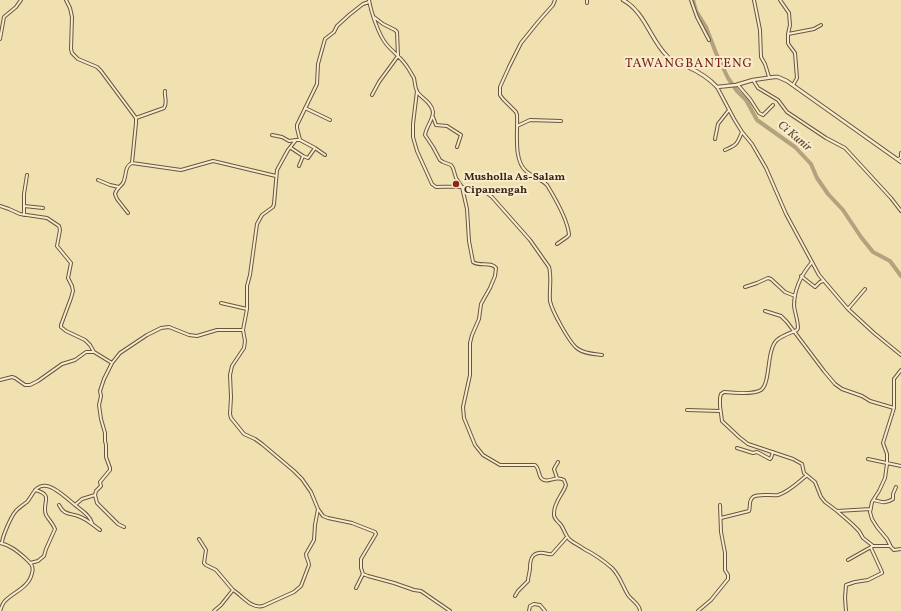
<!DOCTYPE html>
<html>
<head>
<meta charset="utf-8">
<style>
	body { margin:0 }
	canvas { display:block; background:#f2e1b0 }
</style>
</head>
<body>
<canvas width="901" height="611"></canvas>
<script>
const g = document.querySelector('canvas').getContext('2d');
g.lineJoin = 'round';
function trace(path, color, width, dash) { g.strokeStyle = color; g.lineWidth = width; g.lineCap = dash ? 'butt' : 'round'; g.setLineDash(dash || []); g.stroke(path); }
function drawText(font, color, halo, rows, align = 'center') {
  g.font = font + ' Vollkorn,serif'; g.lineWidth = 4; g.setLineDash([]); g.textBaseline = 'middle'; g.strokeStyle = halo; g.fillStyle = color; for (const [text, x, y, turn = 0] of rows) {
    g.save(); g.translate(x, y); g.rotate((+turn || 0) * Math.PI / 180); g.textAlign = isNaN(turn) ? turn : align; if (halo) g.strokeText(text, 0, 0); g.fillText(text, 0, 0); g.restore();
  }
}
trace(new Path2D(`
	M 693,0 L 696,11 L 706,27 L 716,53 L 728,78 L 737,91 L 746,100 L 757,120 L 795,147 L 811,164 L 817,178 L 828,194 L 843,210 L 861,237 L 873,252 L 890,261 L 901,276`), '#b4a17d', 4);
const minor = new Path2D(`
	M 66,0 L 70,8 L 72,17 L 71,49 L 72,53 L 78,59 L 97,67 L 101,71 L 136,118 L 136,123 L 132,163
	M 369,0 C 371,12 379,36 387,45 C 394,53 402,58 408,68 C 410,71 412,75 414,78 C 415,83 415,89 418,93 C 423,99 432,103 433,112 C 433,120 426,127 425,135 L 433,147 L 440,160 L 443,162 L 451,165 L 453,168 L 456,178 L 462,187 L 467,209 L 469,241 L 473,262 C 480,267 491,261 496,268 L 495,276 L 490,288 L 481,304 L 479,319 L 472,335 L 470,343 L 470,375 L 463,407 L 464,418 L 475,445 L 483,455 L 500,465 L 535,465 C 540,469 538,476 542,479 C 548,484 555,475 564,480 L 566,485 C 563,494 554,502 554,513 C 553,519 558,521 561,525 C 564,529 565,535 569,539 C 573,543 579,545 584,549 C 594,554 604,561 612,568 C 620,576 622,585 628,595 C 631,600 640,604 640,611
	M 555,0 L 553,5 L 538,22 L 521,43 L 509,67 L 500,87 L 500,95 L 503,99 L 516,112 L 517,115 C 518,131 513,160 526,171 C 533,177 541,179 547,185 C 555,198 568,220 569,235 L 567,237 L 557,244
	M 691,0 L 697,17 L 709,40
	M 754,0 L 760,30 L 761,57 L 765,64 L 769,77
	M 780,0 L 789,13 L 790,25 L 788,34 L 788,43 L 789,45 L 795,53 L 797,78 L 793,85
	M 587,3 L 587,0
	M 788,34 L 814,29 L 821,25
	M 0,39 L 4,17 L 16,7 L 21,0
	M 753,80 L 758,88 L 778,100 L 787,112 L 826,138 L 845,148 L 891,198 L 901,211
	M 738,85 L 750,99 L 759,113 L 763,115 L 773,105
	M 717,87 L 734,119 L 742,132 L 752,144 L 766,168 L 786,214 L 819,275 L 848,309 L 874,333 L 901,355
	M 417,91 L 413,124 L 413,137 L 417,151 L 432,184 L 436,187 C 453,187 478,184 492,197 L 530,240 L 549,267 C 552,278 549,290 550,301 C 552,311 570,344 578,349 C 585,354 594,354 602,355
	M 372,95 L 379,82 L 398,56 L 397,32 L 395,30 L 383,24 L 374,17
	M 305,108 L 330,120
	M 433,117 L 436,125 L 447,126 L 461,135 L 457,147
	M 136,118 L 164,108 C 168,102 164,97 165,91
	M 517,126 L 530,120 L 561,121
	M 272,135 L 282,137 L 289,141 L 296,140
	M 715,139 L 718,124 L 729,110
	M 300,140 L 315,148 L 325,155
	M 291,148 L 303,156 L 299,166
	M 725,150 C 737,145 737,144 742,132
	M 303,156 L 308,158 L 315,148
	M 898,159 L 901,158 L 901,153
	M 98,180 L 110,185 L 119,187
	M 0,206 L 9,209 L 20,214 L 47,218 L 59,226 L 60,230 L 57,246 L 71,263 L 68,278 L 72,286 L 73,291 L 71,298 L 61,325 L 61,327 L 66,331 L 85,340 L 90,345 L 94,352 L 112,363
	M 24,206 L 43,208
	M 128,213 L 117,199 L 115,194 C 116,189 120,187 123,183 C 127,176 124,166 132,163 L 181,170 L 213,161 L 276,176
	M 24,215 L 24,194 L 27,175
	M 812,262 C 801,275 794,289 794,306 C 795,313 798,321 798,328 L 797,330 C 791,333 783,335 777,340 C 766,350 771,383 761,390 C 753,395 734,393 724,392 L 721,394 L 720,398 L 720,406 L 722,421 L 739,437 L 748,444 L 793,459 L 802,464 L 804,473 L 815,482 L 821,497 L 825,502 L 837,511 L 871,509
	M 801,276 L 815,287 L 820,282 L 823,281
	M 745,287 L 757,283 L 768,278 L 771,279 L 785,292 L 795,296
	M 221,303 L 247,309
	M 848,309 L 865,289
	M 765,311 L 781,316 L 787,322 L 824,371 L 835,384 L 842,389 L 862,396 L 870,401 L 894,408
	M 901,370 L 894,379 L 894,408 L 883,443 L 887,454 L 887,464 L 885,478 L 879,491 L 872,502 L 870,512 L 872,519 L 877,527 L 887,539 L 891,547 L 894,550 L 901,549
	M 0,380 L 12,377 L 15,378 L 25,385 L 30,385 L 38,381 L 62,364 L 75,360 L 86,352 L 94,352
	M 687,410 L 720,411
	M 737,448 L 753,453 L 757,452 L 770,459 L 771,458 L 773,452
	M 868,459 L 901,466
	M 557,478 L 554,469 L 558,462
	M 95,495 L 97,503 L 118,524 L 124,527
	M 874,500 C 881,502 886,504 893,499 L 893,494 L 896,487
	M 59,505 C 64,515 69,513 78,516 C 87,519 93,525 100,530
	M 75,505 L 82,499 L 95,495 L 96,491 L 101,486 L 100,482 L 110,470 L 110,468 L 106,457 L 106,445 L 105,441 L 105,433 L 101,419 L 99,405 L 101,396 L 100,391 L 104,379 L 112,363 L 120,353 L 147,335 L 161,328 L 169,327 L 189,335 L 197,336 L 217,330 L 243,330 L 247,309 L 247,286 L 250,275 L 257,224 L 262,215 L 273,207 L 274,204 L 277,170 L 288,150 L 296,140 L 300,140 L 297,128 L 297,125 L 317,84 L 318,64 L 325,39 L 334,32 L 337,26 L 349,15 L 363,4 L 369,2
	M 318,509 L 323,516 L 328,518 L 352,523 L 375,532 L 376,534 L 361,559 L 361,568 L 363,574 L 368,576 L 394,583 L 414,590 L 421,591 L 450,611
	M 837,511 L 852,524 L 859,531 L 863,538 L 872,545
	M 721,518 L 749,511 C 751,506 748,501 753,497 C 759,493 771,496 778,495 C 787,493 799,482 806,476
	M 199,539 L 206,550 L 204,563 L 206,565 L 216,570 L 233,590
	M 0,543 C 10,545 17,551 24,557 C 26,559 29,561 31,564 C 33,567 33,570 32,573 C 29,588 13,592 4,602 C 2,605 1,608 0,611
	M 2,543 C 2,537 11,517 15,512 C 18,508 23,505 27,502 C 33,495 35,484 47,486 C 55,487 69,500 75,505 C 81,510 90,515 92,523
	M 848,560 L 871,547
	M 30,563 L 38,561 L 44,556 L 46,549 L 55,529 C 53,524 49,520 46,515 C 41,503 55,495 35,490
	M 356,588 L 363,574
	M 515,596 L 518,591 L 528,581 C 528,576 530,572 530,568 C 530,561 531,554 539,553 C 544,552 548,555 552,554 L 567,537
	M 214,611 L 221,605 L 233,590 C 243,596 251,609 263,606 L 294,592 L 301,586 L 309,565 C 309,561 306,558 306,554 L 314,540 L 315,525 L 318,509 L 311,492 L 302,479 L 294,471 L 262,444 L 255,439 L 244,434 L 231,418 L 230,414 L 231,397 L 230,375 L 232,366 L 244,348 L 245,341 L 243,330
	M 529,611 L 530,606 L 534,604 L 540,605 L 545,611
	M 698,611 L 711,600 L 728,579 L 728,575 L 725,570 L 725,553 L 721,532 L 720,505
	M 846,611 L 845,598 L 846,585 L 855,582 L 868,580 L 882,573 L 882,572 L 871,548 L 872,546 L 890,546`);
const tertiary = new Path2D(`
	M 623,0 C 645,12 650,39 667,56 C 672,61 680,63 686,66 C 697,71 709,78 717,87 L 736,85 L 753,80 L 774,77 L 778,77 L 787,81 L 901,162`);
trace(minor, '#6a553f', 4);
trace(tertiary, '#6a553f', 4.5);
trace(minor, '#f7eccc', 2);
trace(tertiary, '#f7eccc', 2.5);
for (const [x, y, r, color] of [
	[456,184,4,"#8f2418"]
]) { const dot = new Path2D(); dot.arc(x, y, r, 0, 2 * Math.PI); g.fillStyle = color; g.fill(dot); trace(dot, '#f7eccc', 1.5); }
drawText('bold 11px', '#3c2619', '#f7eccc', [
	["Musholla As-Salam",464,178],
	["Cipanengah",464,191]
], 'left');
drawText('italic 12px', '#604b37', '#f7eccc', [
	["Ci Kunir",794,137,40]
]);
g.letterSpacing = '1px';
drawText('13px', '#7a1f14', '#f7eccc', [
	["TAWANGBANTENG",689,65]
]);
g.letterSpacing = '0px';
</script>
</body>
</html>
